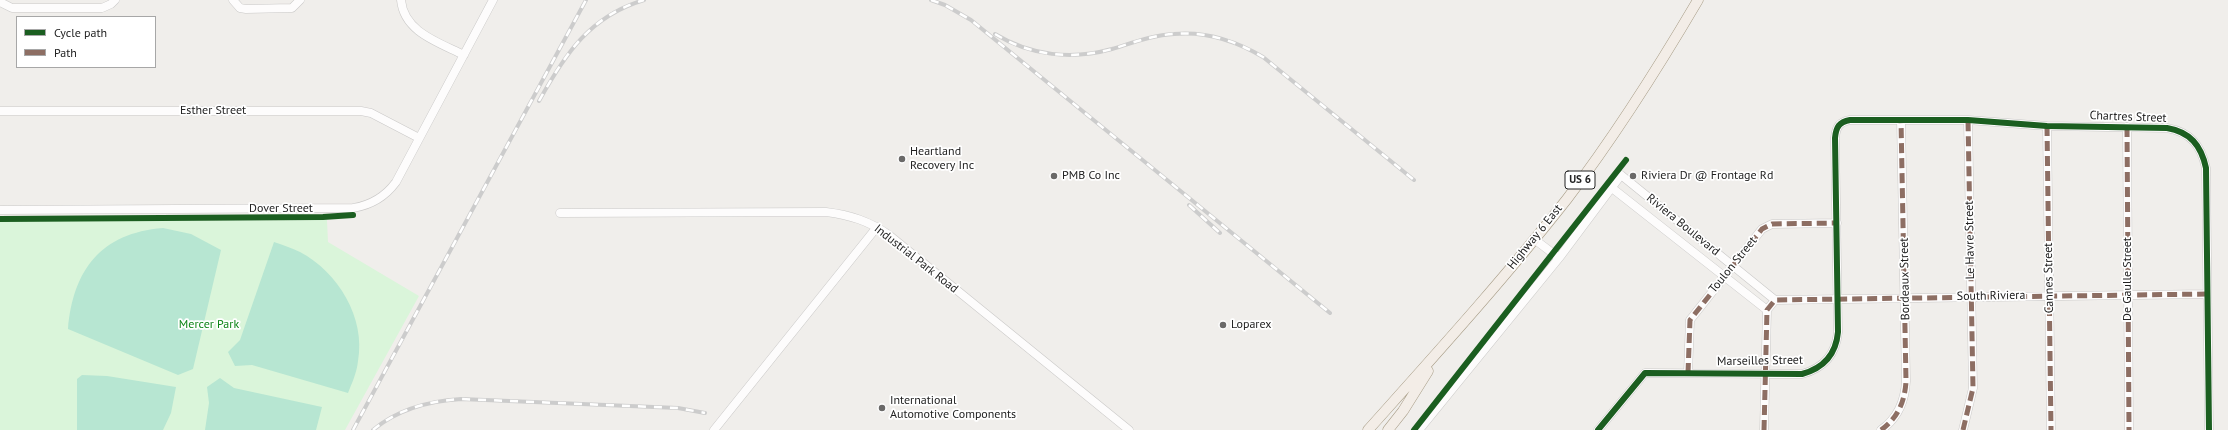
<!DOCTYPE html>
<html>
<head>
<meta charset="utf-8">
<style>
	body { margin:0 }
	#map { position:relative; width:2228px; height:430px; overflow:hidden; background:#f0eeeb; font-family:"PT Sans",sans-serif }
	canvas { display:block }
	.legend { position:absolute; left:16px; top:16px; width:140px; height:52px; box-sizing:border-box; background:#fff; border:1px solid #a7a7a7; margin:0; padding:5px 7px; list-style:none; font-size:12px; color:#222 }
	.legend li { display:flex; align-items:center; gap:8px; height:20px }
	.legend b { width:20px; border:1px solid #a7a7a7 }
</style>
</head>
<body>
<div id="map">
<canvas width="2228" height="430"></canvas>
<ul class="legend">
<li><b style="height:5px;background:#1b5e20"></b>Cycle path</li>
<li><b style="height:5px;background:#8d6e63"></b>Path</li>
</ul>
</div>
<script>
const g = document.querySelector('canvas').getContext('2d');
g.lineJoin = 'round';
function paint(path, color) { g.fillStyle = color; g.fill(path, 'evenodd'); }
function trace(path, color, width, dash) { g.strokeStyle = color; g.lineWidth = width; g.lineCap = dash ? 'butt' : 'round'; g.setLineDash(dash || []); g.stroke(path); }
function drawText(font, color, halo, rows, align = 'center') {
  g.font = font + ' "PT Sans",sans-serif'; g.lineWidth = 3.5; g.setLineDash([]); g.textBaseline = 'middle'; g.strokeStyle = halo; g.fillStyle = color; for (const [text, x, y, turn = 0] of rows) {
    g.save(); g.translate(x, y); g.rotate((+turn || 0) * Math.PI / 180); g.textAlign = isNaN(turn) ? turn : align; if (halo) g.strokeText(text, 0, 0); g.fillText(text, 0, 0); g.restore();
  }
}
paint(new Path2D(`
	M 327,220 L 328,242 L 419,296 L 345,430 L 0,430 L 0,221 Z`), '#daf5da');
paint(new Path2D(`
	M 163,228 L 191,234 L 221,250 L 193,369 L 178,375 L 68,329 C 73,270 101,233 163,228 Z
	M 274,242 C 283,245 292,248 300,252 C 338,272 366,318 358,361 C 357,372 352,383 348,393 L 252,365 L 235,366 L 228,352 L 240,340 Z
	M 82,375 L 107,376 L 176,387 L 171,413 L 163,430 L 77,430 L 77,379 Z
	M 220,378 L 234,388 L 322,407 L 316,430 L 205,430 L 209,403 L 207,387 Z`), '#b7e6d2');
const minor = new Path2D(`
	M 233,0 L 240,8 L 246,9 L 292,8 L 300,0
	M 401,0 C 404,32 438,42 464,55
	M 0,2 L 12,8 L 102,8 L 111,4 L 115,0
	M 0,111 L 361,111 L 371,113 L 419,138
	M 2047,126 L 2051,430
	M 2127,127 L 2129,430
	M 1612,188 L 1767,310
	M 0,210 L 353,208 C 372,205 385,197 396,182 L 493,0
	M 560,213 L 826,212 C 850,215 869,221 889,235 L 1129,430
	M 1534,239 L 1559,258
	M 1775,300 L 2207,294
	M 1688,373 L 1690,320 L 1762,229 L 1772,224 L 1837,223
	M 714,430 L 877,227
	M 1419,430 L 1559,258 L 1621,175 L 1775,300
	M 1598,430 L 1645,373 L 1802,374 C 1824,368 1836,354 1838,332 L 1835,138 C 1836,127 1839,122 1850,120 L 1968,120 L 2047,126 L 2167,128 C 2190,132 2201,145 2206,168 L 2209,430
	M 1764,430 L 1767,310 L 1775,300
	M 1881,430 C 1898,418 1905,401 1906,381 L 1901,120
	M 1963,430 L 1973,388 L 1968,120`);
const major = new Path2D(`
	M 1368,430 C 1436,354 1504,279 1567,199 C 1615,136 1658,68 1698,0
	M 1388,430 L 1403,411 L 1428,371`);
trace(minor, '#c9c8c7', 9);
trace(major, '#a79c86', 11);
trace(minor, '#fdfcfc', 8);
trace(major, '#f3ede7', 10);
const rail = new Path2D(`
	M 931,0 L 945,5 L 971,20 L 1330,313
	M 995,34 C 1031,56 1072,60 1112,49 C 1132,43 1153,35 1174,34 C 1206,31 1236,41 1263,57 L 1414,180
	M 539,101 C 565,54 590,16 644,0
	M 1189,205 L 1220,233
	M 353,430 L 586,0
	M 373,430 C 398,409 429,401 461,399 L 678,408 L 705,413`);
trace(rail, '#ccc', 4);
trace(rail, '#fff', 2.5, [8]);
trace(new Path2D(`
	M 2047,126 L 2051,430
	M 2127,127 L 2129,430
	M 1688,373 L 1690,320 L 1762,229 L 1772,224 L 1837,223
	M 1764,430 L 1767,310 L 1775,300 L 2207,294
	M 1881,430 C 1898,418 1905,401 1906,381 L 1901,120
	M 1963,430 L 1973,388 L 1968,120`), '#8d6e63', 5, [10, 5]);
trace(new Path2D(`
	M 0,219 L 323,217 L 353,215
	M 1414,430 L 1626,160
	M 1598,430 L 1645,373 L 1802,374 C 1824,368 1836,354 1838,332 L 1835,138 C 1836,127 1839,122 1850,120 L 1968,120 L 2047,126 L 2167,128 C 2190,132 2201,145 2206,168 L 2209,430`), '#1b5e20', 6);
for (const [x, y, r, color] of [
	[902,159,4,"#6a6968"],
	[1054,176,4,"#6a6968"],
	[1633,176,4,"#6a6968"],
	[1223,325,4,"#6a6968"],
	[882,408,4,"#6a6968"]
]) { const dot = new Path2D(); dot.arc(x, y, r, 0, 2 * Math.PI); g.fillStyle = color; g.fill(dot); trace(dot, '#fff', 1.5); }
for (const [x, y, w] of [
	[1580,180,30]
]) { const box = new Path2D(); box.roundRect(x - w / 2, y - 9, w, 18, 3); g.fillStyle = '#fff'; g.fill(box); trace(box, '#222', 1); }
drawText('bold 11px', '#222', null, [
	["US 6",1580,180]
]);
drawText('12px', '#222', '#fff', [
	["Esther Street",213,111],
	["Chartres Street",2128,117,2],
	["Dover Street",281,209],
	["Riviera Boulevard",1683,225,39],
	["Highway 6 East",1535,237,-51],
	["Le Havre Street",1970,240,-91],
	["Industrial Park Road",916,259,38],
	["Toulon Street",1733,265,-51],
	["Cannes Street",2049,278,-91],
	["Bordeaux Street",1905,279,-91],
	["De Gaulle Street",2128,279,-90],
	["South Riviera",1991,296,-1],
	["Marseilles Street",1760,361,-1]
]);
drawText('12px', '#222', '#fff', [
	["Heartland",910,152],
	["Recovery Inc",910,166],
	["PMB Co Inc",1062,176],
	["Riviera Dr @ Frontage Rd",1641,176],
	["Loparex",1231,325],
	["International",890,401],
	["Automotive Components",890,415]
], 'left');
drawText('12px', '#0c8416', '#fff', [
	["Mercer Park",209,325]
]);
</script>
</body>
</html>
